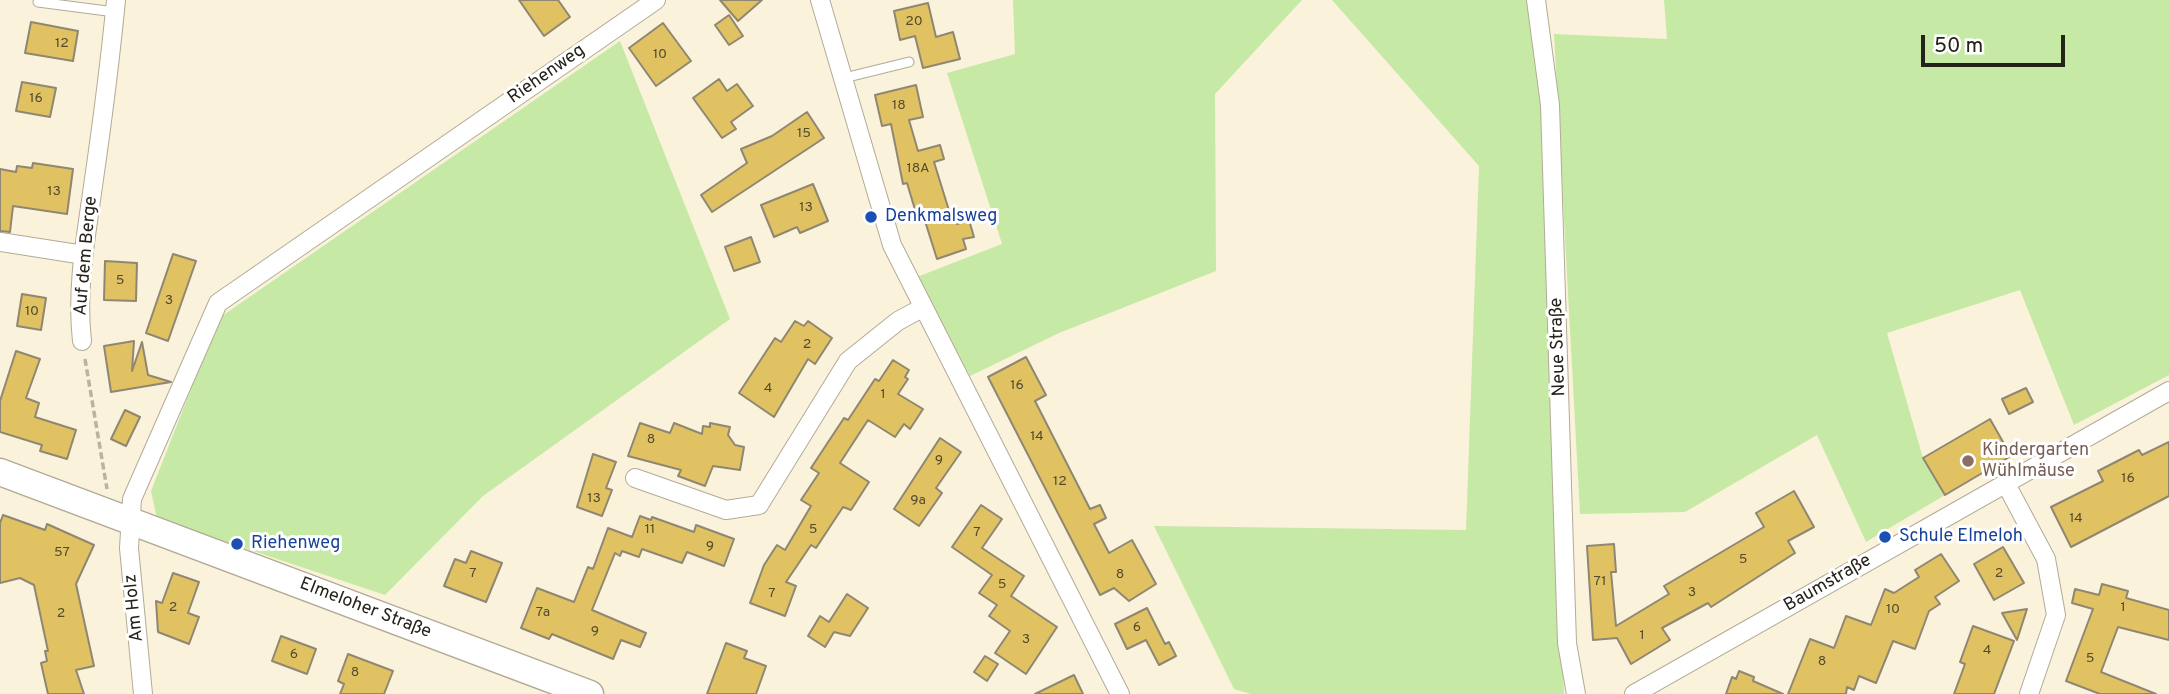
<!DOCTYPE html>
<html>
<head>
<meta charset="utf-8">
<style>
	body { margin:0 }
	#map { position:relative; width:2169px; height:694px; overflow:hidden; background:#faf2db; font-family:Overpass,sans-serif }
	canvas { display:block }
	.scale { position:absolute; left:1921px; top:35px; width:144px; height:32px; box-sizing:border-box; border:4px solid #25221a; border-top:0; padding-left:9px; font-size:21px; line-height:24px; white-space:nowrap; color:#25221a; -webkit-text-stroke:5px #fff; paint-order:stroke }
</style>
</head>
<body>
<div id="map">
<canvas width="2169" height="694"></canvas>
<div class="scale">50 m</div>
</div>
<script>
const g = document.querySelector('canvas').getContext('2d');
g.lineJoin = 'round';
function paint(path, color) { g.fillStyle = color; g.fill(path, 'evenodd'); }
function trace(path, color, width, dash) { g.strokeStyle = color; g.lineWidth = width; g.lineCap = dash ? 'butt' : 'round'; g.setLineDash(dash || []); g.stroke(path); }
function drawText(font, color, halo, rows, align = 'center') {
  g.font = font + ' Overpass,sans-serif'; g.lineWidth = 6; g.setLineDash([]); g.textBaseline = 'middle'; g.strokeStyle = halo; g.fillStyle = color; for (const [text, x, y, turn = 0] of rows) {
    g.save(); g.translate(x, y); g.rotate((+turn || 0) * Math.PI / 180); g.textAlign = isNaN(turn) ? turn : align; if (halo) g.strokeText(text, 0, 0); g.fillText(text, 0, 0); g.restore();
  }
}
paint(new Path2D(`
	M 1013,0 L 1302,0 L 1215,94 L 1216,271 L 1059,333 L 970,376 L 917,277 L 1002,244 L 947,73 L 1015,54 Z
	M 1332,0 L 1526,0 L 1543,100 L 1564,694 L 1251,694 L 1234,689 L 1154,526 L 1466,530 L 1479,166 Z
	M 1664,0 L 2169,0 L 2169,375 L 2074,425 L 2020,290 L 1887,333 L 1923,458 L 1945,495 L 1866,542 L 1817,435 L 1685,512 L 1580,514 L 1554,34 L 1667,39 Z
	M 620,41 L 730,319 L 483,496 L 385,595 L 157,519 L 151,491 L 219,318 Z`), '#c7e9a6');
const building = new Path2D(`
	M 519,0 L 558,0 L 570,17 L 544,36 Z
	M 720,0 L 762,0 L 738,21 Z
	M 928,3 L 936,37 L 953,32 L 960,59 L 923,68 L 915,36 L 900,40 L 894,11 Z
	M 729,15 L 743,36 L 729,45 L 715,25 Z
	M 31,22 L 78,31 L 73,61 L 25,53 Z
	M 663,23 L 691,61 L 656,86 L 629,48 Z
	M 719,79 L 727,91 L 737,84 L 753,106 L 731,122 L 736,129 L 722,138 L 693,98 Z
	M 22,82 L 56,88 L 50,117 L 16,111 Z
	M 916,85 L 923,117 L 909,120 L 918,151 L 940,145 L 944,159 L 934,162 L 951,217 L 955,216 L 957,224 L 969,220 L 974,237 L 963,239 L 966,249 L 937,259 L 925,221 L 919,223 L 907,183 L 903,184 L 891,124 L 882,126 L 875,95 Z
	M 807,112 L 824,138 L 712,212 L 701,195 L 747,163 L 741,149 L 772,136 Z
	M 33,163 L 73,169 L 67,214 L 13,206 L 10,232 L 0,231 L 0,169 L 16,172 L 17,166 L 32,168 Z
	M 813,184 L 828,221 L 800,233 L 797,227 L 774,237 L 761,205 Z
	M 751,237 L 760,262 L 734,271 L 725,247 Z
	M 173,254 L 196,261 L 168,341 L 146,333 Z
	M 105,261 L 137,263 L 136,301 L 104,300 Z
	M 22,294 L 46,298 L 41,330 L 17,326 Z
	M 795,321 L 804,326 L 808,321 L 832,338 L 815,364 L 808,359 L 774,417 L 739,393 L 775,338 L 781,342 Z
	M 134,341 L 132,371 L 142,342 L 148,375 L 171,382 L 111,392 L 104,346 Z
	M 16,351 L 40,359 L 26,398 L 39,403 L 35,417 L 76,430 L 67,459 L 40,451 L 42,445 L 0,432 L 0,401 Z
	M 1026,357 L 1046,395 L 1035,401 L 1090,509 L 1100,505 L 1106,518 L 1094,524 L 1109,553 L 1132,540 L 1156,584 L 1129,601 L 1114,588 L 1100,595 L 988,377 Z
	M 893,360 L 909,370 L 905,377 L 908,379 L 898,394 L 923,409 L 910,429 L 904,424 L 895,437 L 868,420 L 840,463 L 869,482 L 851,510 L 843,507 L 816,548 L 811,545 L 786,582 L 796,586 L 785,616 L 750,603 L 764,565 L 777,545 L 785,550 L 811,506 L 801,500 L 819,473 L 811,468 L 844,418 L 848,420 L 875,379 L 879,381 Z
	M 2026,388 L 2033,402 L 2009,414 L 2002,399 Z
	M 125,410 L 140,417 L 126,446 L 111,439 Z
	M 1990,419 L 2011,456 L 1945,495 L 1923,458 Z
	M 640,423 L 670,433 L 674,423 L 702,434 L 703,426 L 710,427 L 710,423 L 730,427 L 728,435 L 735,445 L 744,447 L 740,470 L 713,466 L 705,486 L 678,476 L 681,470 L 628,456 Z
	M 940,438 L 961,452 L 936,488 L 942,493 L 919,526 L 894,509 Z
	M 2169,442 L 2169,496 L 2071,547 L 2051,507 L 2103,481 L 2098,471 L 2139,450 L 2142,455 Z
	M 593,454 L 616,462 L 606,488 L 612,490 L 602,516 L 577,507 Z
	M 1794,491 L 1814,527 L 1788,541 L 1795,553 L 1711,607 L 1708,603 L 1662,628 L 1670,640 L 1631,664 L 1617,638 L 1593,640 L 1587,546 L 1614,544 L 1616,572 L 1611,572 L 1616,626 L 1669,594 L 1664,586 L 1764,527 L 1756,513 Z
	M 981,505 L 1002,519 L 982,548 L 1024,576 L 1011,596 L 1057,627 L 1026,674 L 995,653 L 1010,631 L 989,616 L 997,605 L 979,593 L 992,575 L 952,547 Z
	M 3,515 L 45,530 L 47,524 L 94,545 L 76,584 L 94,666 L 76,670 L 84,694 L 48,694 L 41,663 L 47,661 L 45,651 L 48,651 L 34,585 L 20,578 L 0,583 L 0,523 Z
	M 640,516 L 651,520 L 652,517 L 694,532 L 696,525 L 734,539 L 724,566 L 687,552 L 682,563 L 642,549 L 639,557 L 622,551 L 620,556 L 615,553 L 592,610 L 646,633 L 640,647 L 621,640 L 613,659 L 552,634 L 549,639 L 521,628 L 537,588 L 574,602 L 588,567 L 593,569 L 608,528 L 632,537 Z
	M 2003,547 L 2024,583 L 1994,600 L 1974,564 Z
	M 471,551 L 502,563 L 486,602 L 444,586 L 455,559 L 466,563 Z
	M 1941,554 L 1959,581 L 1935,597 L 1940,604 L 1929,611 L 1915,649 L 1893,641 L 1876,683 L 1859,676 L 1854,690 L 1847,687 L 1846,694 L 1788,694 L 1810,639 L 1834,648 L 1846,616 L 1871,625 L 1885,589 L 1894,593 L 1919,577 L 1915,570 Z
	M 173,573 L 199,582 L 188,613 L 199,617 L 189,644 L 158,632 L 156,601 L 162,603 Z
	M 2102,584 L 2128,591 L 2126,598 L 2169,610 L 2169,640 L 2118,627 L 2101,672 L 2156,694 L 2100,694 L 2066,681 L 2093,609 L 2072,603 L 2075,589 L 2099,595 Z
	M 847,594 L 868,608 L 850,636 L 834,632 L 825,647 L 808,636 L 820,616 L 829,622 Z
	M 1147,608 L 1165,644 L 1169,642 L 1176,656 L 1159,665 L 1146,640 L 1127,649 L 1115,624 Z
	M 2027,609 L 2017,640 L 2002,613 Z
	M 1973,626 L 2014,641 L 1994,694 L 1954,694 L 1965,664 L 1960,662 Z
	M 281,636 L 316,649 L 307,674 L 272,661 Z
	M 726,643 L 747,651 L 744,658 L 766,666 L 756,694 L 707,694 Z
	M 348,654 L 393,671 L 384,694 L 340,694 L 344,684 L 338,681 Z
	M 985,656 L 998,664 L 987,681 L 974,672 Z
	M 1739,671 L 1754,677 L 1753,681 L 1783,694 L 1726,694 L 1732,677 L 1736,679 Z
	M 1074,675 L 1083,694 L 1035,694 Z`);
paint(building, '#e1c263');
trace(building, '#8f8772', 2);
const lane = new Path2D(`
	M 38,2 L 115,12
	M 844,78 L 909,62`);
const street = new Path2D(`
	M 820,0 L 892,245 L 1120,694
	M 1536,0 L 1550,105 L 1567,643 L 1576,694
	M 0,242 L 84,255
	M 82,341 C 76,289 86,237 93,186 C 102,124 110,62 116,0
	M 635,478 L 726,510 L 759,505 L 848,361 L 898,321 L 922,308
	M 2006,484 L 2046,559 L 2056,615 L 2029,694
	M 143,694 L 129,548 L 132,499 L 218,303 L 656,0
	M 1634,694 L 2169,391`);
const secondary = new Path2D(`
	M 0,472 L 590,694`);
trace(lane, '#b3ab96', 11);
trace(street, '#b3ab96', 20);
trace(secondary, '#b3ab96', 29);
trace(new Path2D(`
	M 85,359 L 107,489`), '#b9b3a0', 3.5, [7, 3.5]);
trace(lane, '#fff', 9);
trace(street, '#fff', 18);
trace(secondary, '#fff', 26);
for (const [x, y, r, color] of [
	[871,217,7,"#1a4fb4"],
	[1968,461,7,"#8d6e63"],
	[1885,537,7,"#1a4fb4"],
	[237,544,7,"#1a4fb4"]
]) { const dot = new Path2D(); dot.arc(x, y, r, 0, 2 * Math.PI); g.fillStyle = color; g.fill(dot); trace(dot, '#fff', 2.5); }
drawText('14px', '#544a2c', null, [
	["20",914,22],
	["12",62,44],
	["10",660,55],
	["16",36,99],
	["18",899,106],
	["15",804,134],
	["18A",918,169],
	["13",54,192],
	["13",806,208],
	["5",120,281],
	["3",169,301],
	["10",32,312],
	["2",807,345],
	["16",1017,386],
	["4",768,389],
	["1",883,395],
	["14",1037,437],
	["8",651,440],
	["9",939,461],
	["16",2128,479],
	["12",1060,482],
	["13",594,499],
	["9a",918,501],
	["14",2076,519],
	["11",650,530],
	["5",813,530],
	["7",977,533],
	["9",710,547],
	["57",62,553],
	["5",1743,560],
	["7",473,574],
	["2",1999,574],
	["8",1120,575],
	["71",1600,582],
	["5",1002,585],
	["3",1692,593],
	["7",772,594],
	["2",173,608],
	["1",2123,608],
	["10",1893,610],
	["7a",543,613],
	["2",61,614],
	["6",1137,628],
	["9",595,632],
	["1",1642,636],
	["3",1026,640],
	["4",1987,651],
	["6",294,655],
	["5",2090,659],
	["8",1822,662],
	["8",355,673]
]);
drawText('18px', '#25221a', '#fff', [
	["Riehenweg",547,75,-35],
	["Auf dem Berge",87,256,-85],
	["Neue Straße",1559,347,-92],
	["Baumstraße",1828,584,-30],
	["Am Holz",135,608,-96],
	["Elmeloher Straße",365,609,21]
]);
drawText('18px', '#164399', '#fff', [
	["Denkmalsweg",885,217],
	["Schule Elmeloh",1899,537],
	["Riehenweg",251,544]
], 'left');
drawText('18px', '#785e54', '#fff', [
	["Kindergarten",1982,451],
	["Wühlmäuse",1982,472]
], 'left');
</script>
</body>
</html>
